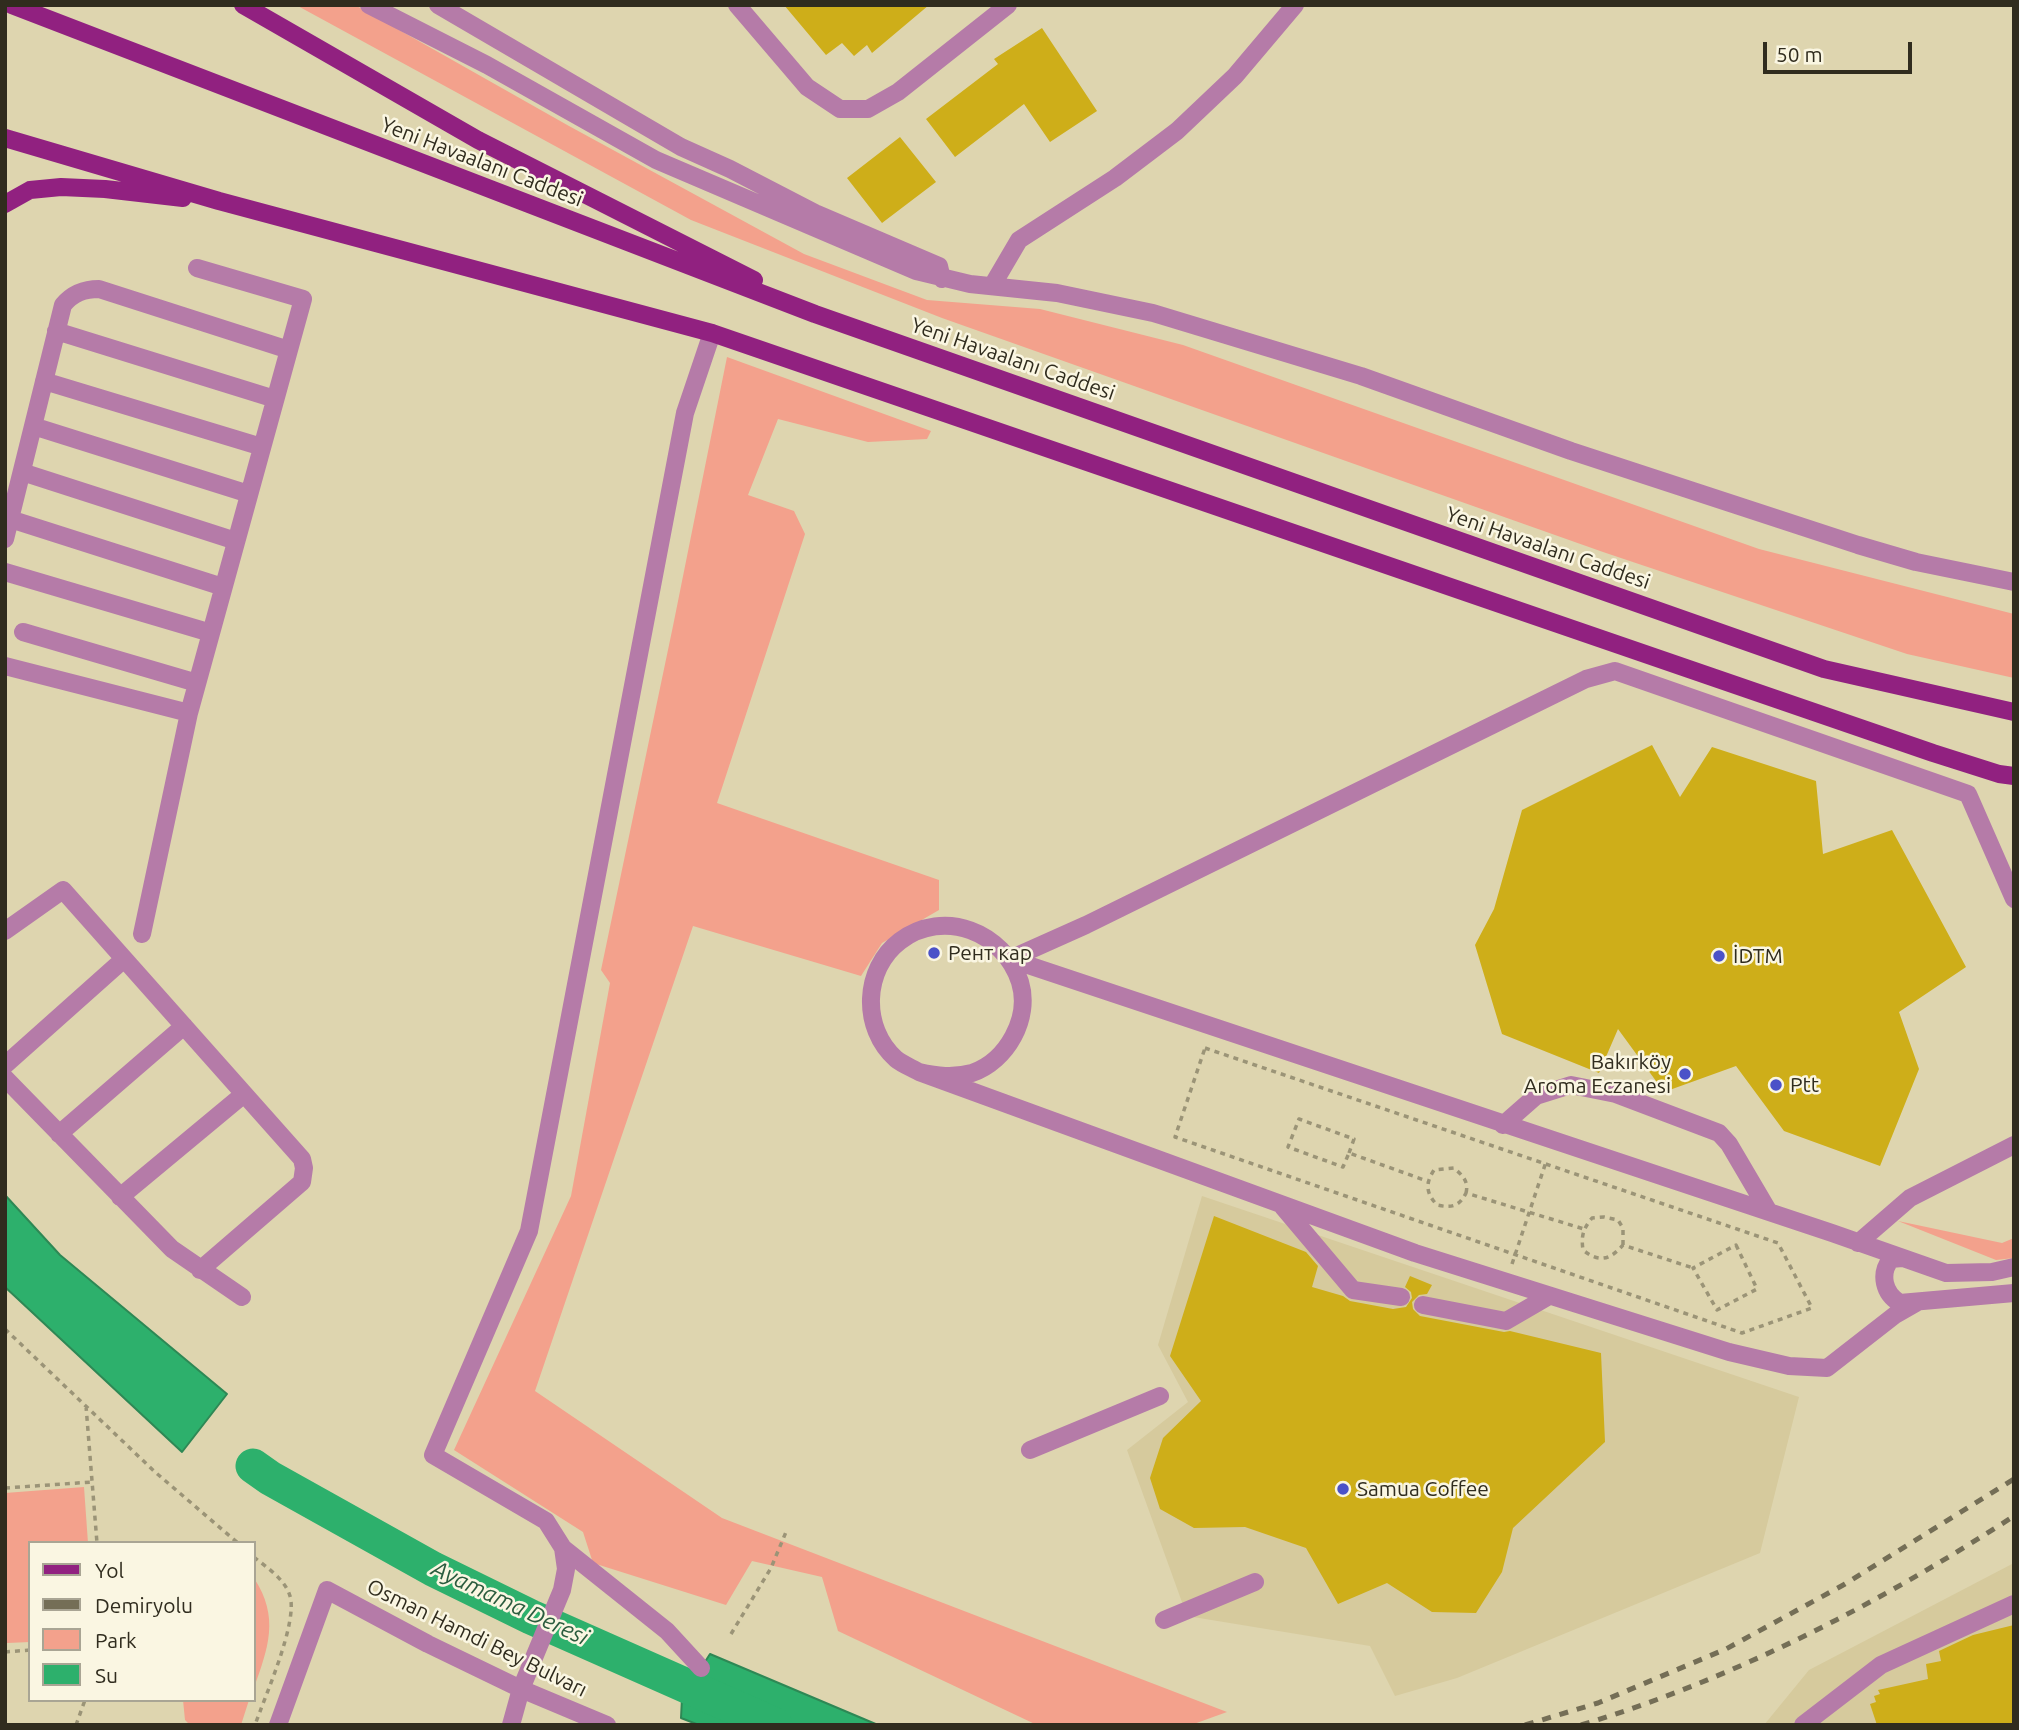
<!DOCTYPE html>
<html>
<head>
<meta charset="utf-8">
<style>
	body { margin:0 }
	#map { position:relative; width:2019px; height:1730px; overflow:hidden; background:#ded5af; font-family:Ubuntu,sans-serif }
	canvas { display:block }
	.frame { position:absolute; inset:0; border:7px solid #302c1e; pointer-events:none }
	.legend { position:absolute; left:28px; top:1541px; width:228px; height:161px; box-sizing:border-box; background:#faf6e2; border:2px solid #a9a594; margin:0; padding:9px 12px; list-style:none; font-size:21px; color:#302c1e }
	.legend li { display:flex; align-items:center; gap:14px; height:35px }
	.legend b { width:35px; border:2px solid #a9a594 }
	.scale { position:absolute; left:1763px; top:42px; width:149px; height:32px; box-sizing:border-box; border:4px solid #302c1e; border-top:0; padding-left:9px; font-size:21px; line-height:24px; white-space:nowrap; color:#302c1e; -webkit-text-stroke:5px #faf6e2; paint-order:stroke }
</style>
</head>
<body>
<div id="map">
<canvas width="2019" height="1730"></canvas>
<div class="frame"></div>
<ul class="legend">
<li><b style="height:9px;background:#912180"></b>Yol</li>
<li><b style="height:9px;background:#746e56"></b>Demiryolu</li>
<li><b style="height:19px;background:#f3a18c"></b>Park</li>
<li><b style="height:19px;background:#2db06c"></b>Su</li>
</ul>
<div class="scale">50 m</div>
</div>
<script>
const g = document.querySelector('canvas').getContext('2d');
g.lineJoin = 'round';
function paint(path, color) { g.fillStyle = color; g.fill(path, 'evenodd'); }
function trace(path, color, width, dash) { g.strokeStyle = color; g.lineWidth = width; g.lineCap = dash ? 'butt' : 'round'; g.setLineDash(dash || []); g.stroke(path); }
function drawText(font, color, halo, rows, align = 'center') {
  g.font = font + ' Ubuntu,sans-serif'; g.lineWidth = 5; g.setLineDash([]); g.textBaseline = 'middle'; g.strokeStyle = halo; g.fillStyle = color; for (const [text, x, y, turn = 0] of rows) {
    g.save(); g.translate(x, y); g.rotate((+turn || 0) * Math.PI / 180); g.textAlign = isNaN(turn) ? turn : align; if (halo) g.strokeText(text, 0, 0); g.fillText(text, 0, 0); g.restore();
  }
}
paint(new Path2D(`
	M 1202,1196 L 1799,1397 L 1760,1553 L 1457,1678 L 1395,1696 L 1370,1646 L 1187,1616 L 1127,1450 L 1188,1402 L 1158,1345 Z
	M 2012,1564 L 2014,1566 L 2014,1725 L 1764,1725 L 1809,1670 Z`), '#d6ca9d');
paint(new Path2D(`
	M 296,5 L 355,5 L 569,126 L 804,254 L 927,300 L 1040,309 L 1183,345 L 1759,549 L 2014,614 L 2014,678 L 1907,654 L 1603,552 L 942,318 L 691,220 Z
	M 727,357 L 931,431 L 927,439 L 868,442 L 778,419 L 748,495 L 794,511 L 805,534 L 717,803 L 939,880 L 939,910 L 882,943 L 861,976 L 693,926 L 535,1391 L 722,1518 L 1227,1712 L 1191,1725 L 1037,1725 L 838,1631 L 822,1577 L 752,1561 L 726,1605 L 593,1563 L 583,1532 L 454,1450 L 571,1196 L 610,983 L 601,970 L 673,626 Z
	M 1898,1221 L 2002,1243 L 2014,1238 L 2014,1258 L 1996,1260 Z
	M 84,1487 L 88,1543 L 30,1543 L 30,1642 L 7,1643 L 5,1493 Z
	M 254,1578 C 280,1618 268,1648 254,1688 Z
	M 183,1700 L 249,1700 L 241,1725 L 190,1725 L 185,1720 Z`), '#f3a18c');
const water = new Path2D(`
	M 5,1195 L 60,1255 L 227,1394 L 182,1452 L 5,1287 Z
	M 710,1654 L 878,1725 L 699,1725 L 681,1718 L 682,1698 Z`);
paint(water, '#2db06c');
trace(water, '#2e8855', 2);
trace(new Path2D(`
	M 253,1466 L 270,1478 L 433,1569 L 531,1617 L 775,1725`), '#2db06c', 35);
paint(new Path2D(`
	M 784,5 L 929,5 L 872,53 L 867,45 L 854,56 L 842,43 L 826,55 Z
	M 1042,28 L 1097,111 L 1050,142 L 1024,104 L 955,157 L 926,119 L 998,64 L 994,59 Z
	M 900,137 L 936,182 L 882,223 L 847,178 Z
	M 1652,745 L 1680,797 L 1712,747 L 1816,781 L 1823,854 L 1892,830 L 1966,967 L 1899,1012 L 1919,1069 L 1880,1166 L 1784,1131 L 1736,1066 L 1664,1092 L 1618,1029 L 1599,1073 L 1502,1034 L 1475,945 L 1494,909 L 1522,810 Z
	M 1214,1216 L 1306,1252 L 1318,1266 L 1312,1287 L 1343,1296 L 1350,1301 L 1393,1309 L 1406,1307 L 1412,1298 L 1411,1292 L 1405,1287 L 1410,1276 L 1432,1285 L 1427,1294 L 1419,1295 L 1412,1302 L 1413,1309 L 1420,1316 L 1504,1332 L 1510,1331 L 1601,1353 L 1605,1442 L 1513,1528 L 1502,1572 L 1476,1613 L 1432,1612 L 1387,1583 L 1338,1604 L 1306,1548 L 1245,1527 L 1194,1528 L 1160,1509 L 1150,1478 L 1163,1438 L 1201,1401 L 1170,1356 Z
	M 2014,1625 L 2014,1725 L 1877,1725 L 1870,1704 L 1876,1702 L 1874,1696 L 1880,1694 L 1878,1690 L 1928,1679 L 1926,1664 L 1941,1661 L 1939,1651 L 1973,1635 Z`), '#ceae19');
trace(new Path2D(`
	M 1205,1048 L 1778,1243 L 1812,1308 L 1742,1333 L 1175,1137 Z
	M 1349,1153 L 1354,1139 L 1299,1119 L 1288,1147 L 1343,1167 L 1349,1153 L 1427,1181
	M 1466,1193 C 1469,1181 1462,1175 1454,1168 L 1434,1170 C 1425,1184 1426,1193 1437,1205 C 1451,1208 1459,1207 1466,1193 L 1584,1229
	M 1623,1245 L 1623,1228 L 1618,1220 L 1604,1217 L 1592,1218 C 1583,1229 1581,1236 1583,1250 C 1599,1263 1610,1260 1623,1245 L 1693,1268
	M 1736,1245 L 1757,1289 L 1717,1310 L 1693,1268 Z
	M 1512,1264 L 1546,1162
	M 5,1329 L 155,1472 L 238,1543
	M 86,1406 L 97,1543
	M 5,1488 L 92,1482
	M 254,1557 C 266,1567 285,1579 290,1596 C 298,1623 265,1696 255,1725
	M 731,1634 L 771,1568 L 786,1532
	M 5,1652 L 30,1650
	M 76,1725 L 85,1700`), '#9b9477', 3.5, [5, 5]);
trace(new Path2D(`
	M 369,5 L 487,65 L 656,160 L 916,271 L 970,284 L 1057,293 L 1153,313 L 1361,376 L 1571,451 L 1858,545 L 1916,562 L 2014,582
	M 438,5 L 681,147 L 730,169 L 815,213 L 939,266 L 942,279
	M 737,5 L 807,87 L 840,109 L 868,109 L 898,92 L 1008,5
	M 992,286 L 1019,240 L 1115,178 L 1177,131 L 1235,76 L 1295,5
	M 56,331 L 275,399
	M 44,381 L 262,447
	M 33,426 L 249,494
	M 22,472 L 236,541
	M 10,519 L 223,587
	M 5,539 L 63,305 C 73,293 84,289 99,289 L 289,350
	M 5,572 L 211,633
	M 23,632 L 197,683
	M 5,666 L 189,713
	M 5,931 L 63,890 L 302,1159 L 304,1168 L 302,1182 L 200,1270
	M 142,934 L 189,713 L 303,299 L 197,268
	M 1010,959 L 1086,925 L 1586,679 L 1615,671 L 1968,794 L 2014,899
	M 1010,959 L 1832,1233 L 1946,1273 L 1992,1272 L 2014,1267
	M 5,1065 L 124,959
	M 919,1072 C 937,1076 953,1078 972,1073 C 1007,1061 1031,1018 1020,982 C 1004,932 944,908 900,941 C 863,969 861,1028 896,1059 C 902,1064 912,1068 919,1072 L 1415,1253 L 1729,1352 L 1789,1366 L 1827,1368 L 1895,1315 L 1916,1303
	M 5,1078 L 172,1249 L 242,1297
	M 1503,1125 L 1536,1096 L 1571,1085 L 1616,1094 L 1719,1133 L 1729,1144 L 1769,1212
	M 59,1134 L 184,1026
	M 120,1197 L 244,1094
	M 1283,1207 L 1353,1290 L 1401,1297
	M 1858,1243 L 1910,1198 L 2014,1145
	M 1902,1258 L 1891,1259 C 1879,1274 1884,1294 1900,1303 L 2014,1293
	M 1423,1305 L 1506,1321 L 1549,1296
	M 1030,1450 L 1160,1396
	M 563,1548 L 667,1631 L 701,1668
	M 1164,1620 L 1255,1582
	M 278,1725 L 327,1590 L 428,1644 L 521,1689 L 607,1725
	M 511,1725 L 521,1689 L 562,1590 L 566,1569 L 563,1548 L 546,1521 L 433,1455 L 529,1231 L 685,413 L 712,333
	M 1803,1725 L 1881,1665 L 2014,1604`), '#b57ba8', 18);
trace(new Path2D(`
	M 12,5 L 815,314 L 1824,669 L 2014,712
	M 243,5 L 478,140 L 754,280
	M 5,138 L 219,201 L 712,333 L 1933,753 L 1999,774 L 2014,776
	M 5,204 L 30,190 L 61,187 L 105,189 L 183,198`), '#912180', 18);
trace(new Path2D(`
	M 1525,1725 L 1598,1703 L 1726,1649 L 1845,1584 L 2014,1479
	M 1581,1725 C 1734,1679 1880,1603 2014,1516`), '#746e56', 5, [9, 9]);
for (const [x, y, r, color] of [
	[934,953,7,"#4b52c8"],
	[1719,956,7,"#4b52c8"],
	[1685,1074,7,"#4b52c8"],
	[1776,1085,7,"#4b52c8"],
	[1343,1489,7,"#4b52c8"]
]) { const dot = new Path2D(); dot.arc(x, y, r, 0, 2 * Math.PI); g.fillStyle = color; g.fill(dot); trace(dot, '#faf6e2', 2.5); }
drawText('21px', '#302c1e', '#faf6e2', [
	["Yeni Havaalanı Caddesi",482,162,21],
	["Yeni Havaalanı Caddesi",1013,359,19],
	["Yeni Havaalanı Caddesi",1548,548,19],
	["Osman Hamdi Bey Bulvarı",477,1638,26]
]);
drawText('21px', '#302c1e', '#faf6e2', [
	["Рент кар",948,953],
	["İDTM",1733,956],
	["Bakırköy",1671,1062,"right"],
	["Aroma Eczanesi",1671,1086,"right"],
	["Ptt",1790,1085],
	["Samua Coffee",1357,1489]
], 'left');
drawText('italic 23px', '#2b5c3e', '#faf6e2', [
	["Ayamama Deresi",510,1603,25]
]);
</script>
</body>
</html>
